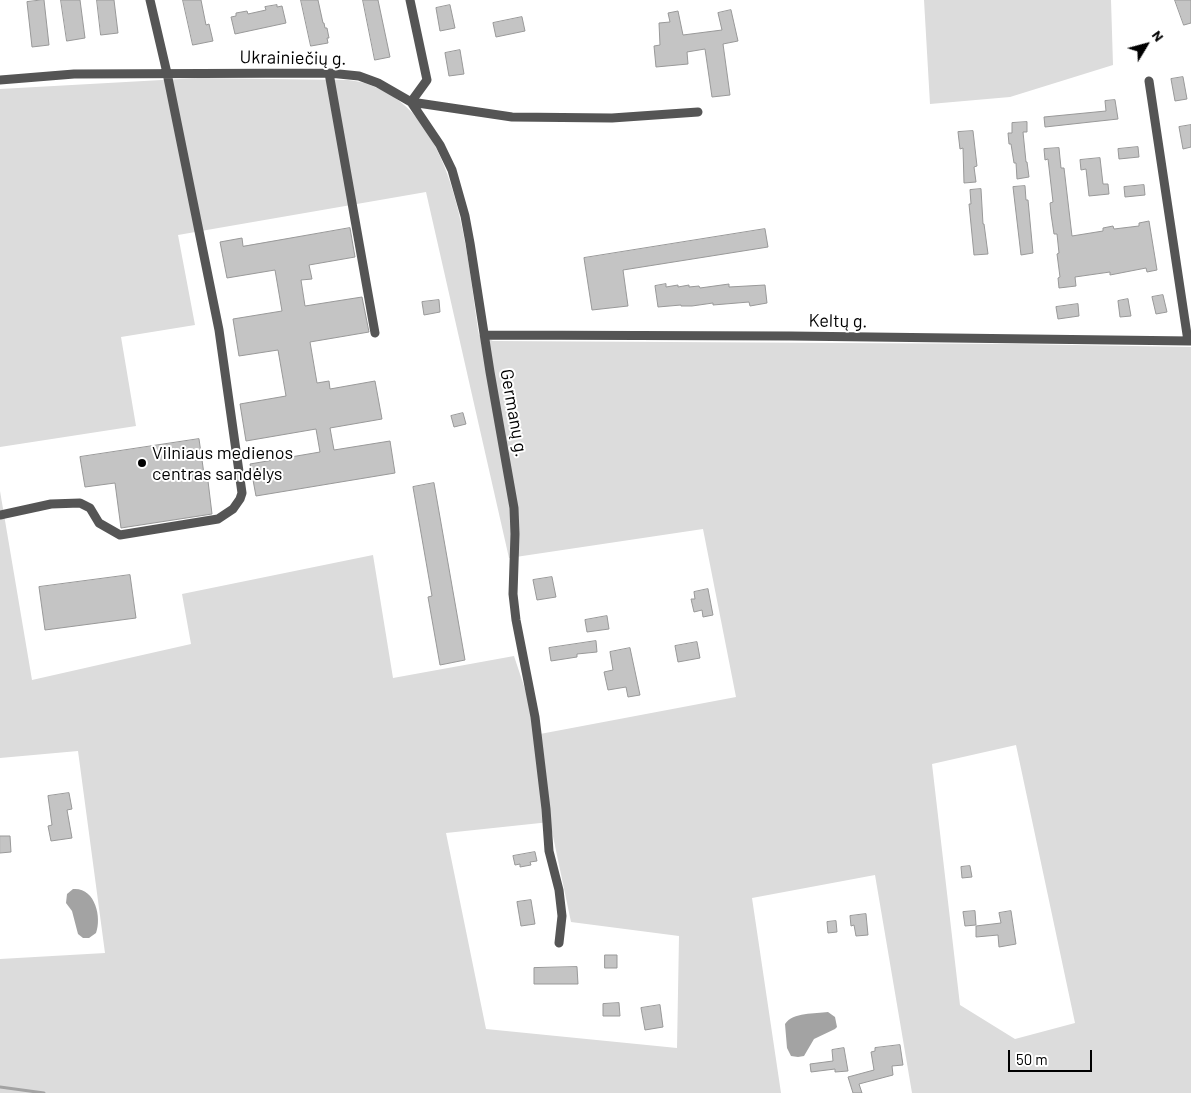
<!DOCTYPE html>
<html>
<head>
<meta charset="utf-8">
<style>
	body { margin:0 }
	#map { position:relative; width:1191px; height:1093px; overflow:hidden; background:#fff; font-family:Barlow,sans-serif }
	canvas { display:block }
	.north { position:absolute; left:1121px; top:20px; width:50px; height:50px; -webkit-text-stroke:4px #fff; paint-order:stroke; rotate:53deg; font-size:14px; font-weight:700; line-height:20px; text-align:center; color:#000 }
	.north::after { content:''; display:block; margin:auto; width:18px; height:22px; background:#000; clip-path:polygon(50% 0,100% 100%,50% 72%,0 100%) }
	.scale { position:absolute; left:1008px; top:1050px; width:84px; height:22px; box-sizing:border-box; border:2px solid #000; border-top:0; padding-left:6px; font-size:15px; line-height:18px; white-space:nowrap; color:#000; -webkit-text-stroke:4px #fff; paint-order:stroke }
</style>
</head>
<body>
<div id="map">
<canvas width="1191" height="1093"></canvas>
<div class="north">N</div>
<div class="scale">50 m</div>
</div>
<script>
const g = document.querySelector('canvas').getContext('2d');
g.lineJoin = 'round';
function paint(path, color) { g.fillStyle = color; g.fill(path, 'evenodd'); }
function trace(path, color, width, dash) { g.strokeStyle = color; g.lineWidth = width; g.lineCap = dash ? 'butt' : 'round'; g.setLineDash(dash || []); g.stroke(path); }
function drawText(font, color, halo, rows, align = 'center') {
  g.font = font + ' Barlow,sans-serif'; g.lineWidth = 4; g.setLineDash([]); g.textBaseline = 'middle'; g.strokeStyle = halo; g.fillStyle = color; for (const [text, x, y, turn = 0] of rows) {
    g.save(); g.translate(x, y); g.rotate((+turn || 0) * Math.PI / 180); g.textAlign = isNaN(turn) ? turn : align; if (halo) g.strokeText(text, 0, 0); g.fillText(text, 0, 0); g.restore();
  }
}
paint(new Path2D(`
	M 924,0 L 1111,0 L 1113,65 L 1010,97 L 930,104 Z
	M 198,78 L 348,80 C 355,81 363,82 370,85 C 459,115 467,258 479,335 L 493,341 L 1016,344 L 1191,347 L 1191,1093 L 912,1093 L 875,875 L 752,898 L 781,1093 L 0,1093 L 0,959 L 105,953 L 78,751 L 0,758 L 0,491 L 32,680 L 191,644 L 182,594 L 373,555 L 393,678 L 514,656 L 540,734 L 736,697 L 703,529 L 509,558 L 426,192 L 178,235 L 195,325 L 121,337 L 136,426 L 0,447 L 0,89 ZM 1016,745 L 1075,1023 L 1015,1039 L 960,1005 L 932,764 ZM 550,822 L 571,922 L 679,936 L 677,1048 L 486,1029 L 446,833 Z`), '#dcdcdc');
paint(new Path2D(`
	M 73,889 C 95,887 102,917 96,933 L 89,938 L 83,938 L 78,934 L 72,911 L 66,903 L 67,894 Z
	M 828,1012 L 835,1017 L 837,1027 L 835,1029 L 814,1039 L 804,1056 L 798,1057 L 791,1056 L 787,1048 L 785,1024 C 793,1012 815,1014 828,1012 Z`), '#a3a3a3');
trace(new Path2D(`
	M 0,1087 L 44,1093`), '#a3a3a3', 3);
const building = new Path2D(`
	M 44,0 L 49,45 L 32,47 L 27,2 Z
	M 61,0 L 80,0 L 85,38 L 67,41 Z
	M 97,0 L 114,0 L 118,33 L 101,35 Z
	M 183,0 L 201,0 L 206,25 L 209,24 L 213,41 L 193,45 Z
	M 301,0 L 318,0 L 323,23 L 324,23 L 325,28 L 327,28 L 329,38 L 327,38 L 328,43 L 311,46 Z
	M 363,0 L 378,0 L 390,57 L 375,60 Z
	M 1175,0 L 1191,0 L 1191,23 L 1184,25 Z
	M 277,5 L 277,7 L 282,6 L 286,23 L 235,34 L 231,17 L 236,16 L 236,13 L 247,11 L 248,14 L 266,10 L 265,7 Z
	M 450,5 L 455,28 L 440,31 L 436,8 Z
	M 731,10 L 738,41 L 723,44 L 730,95 L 712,97 L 705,49 L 687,52 L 688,64 L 656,67 L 654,46 L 660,45 L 659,23 L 670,22 L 668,13 L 678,11 L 683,35 L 722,30 L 718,13 Z
	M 522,17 L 525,31 L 496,37 L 493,23 Z
	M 460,50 L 464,74 L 449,76 L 445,53 Z
	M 1183,77 L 1187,99 L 1175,101 L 1171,79 Z
	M 1115,100 L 1118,119 L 1045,127 L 1044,117 L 1106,111 L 1105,101 Z
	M 1027,122 L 1027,132 L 1023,132 L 1026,162 L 1027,162 L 1029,177 L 1017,179 L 1016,163 L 1014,163 L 1011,144 L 1009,144 L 1008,133 L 1012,133 L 1012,123 Z
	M 1191,125 L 1191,147 L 1183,149 L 1179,127 Z
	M 973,131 L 977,166 L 974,167 L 976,182 L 964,183 L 963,148 L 960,149 L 958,132 Z
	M 1138,147 L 1139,157 L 1119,159 L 1118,149 Z
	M 1059,148 L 1061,168 L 1064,168 L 1072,236 L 1103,231 L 1103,228 L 1113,226 L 1114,229 L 1139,226 L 1139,223 L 1149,221 L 1157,270 L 1147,272 L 1146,268 L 1110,275 L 1110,272 L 1075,277 L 1076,286 L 1059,288 L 1058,278 L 1060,277 L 1057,254 L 1059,253 L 1057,234 L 1054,234 L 1051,214 L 1050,203 L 1053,202 L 1048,159 L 1045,160 L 1044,149 Z
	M 1100,158 L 1103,184 L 1108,184 L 1109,194 L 1089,196 L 1086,169 L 1081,170 L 1080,160 Z
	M 1144,185 L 1145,195 L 1125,197 L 1124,187 Z
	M 1025,186 L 1026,200 L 1028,200 L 1033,253 L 1021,255 L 1013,187 Z
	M 981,189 L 983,224 L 984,224 L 988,254 L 974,255 L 969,204 L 971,204 L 970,190 Z
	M 350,228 L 355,257 L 309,265 L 312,279 L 301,280 L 305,306 L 362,297 L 369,332 L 310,342 L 317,383 L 329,381 L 330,389 L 375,381 L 382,419 L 330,428 L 334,450 L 390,441 L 395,473 L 256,496 L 250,464 L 320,452 L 316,429 L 246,441 L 240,404 L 286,396 L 278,350 L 239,356 L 233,319 L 282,311 L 275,270 L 227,278 L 220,242 L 242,238 L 243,246 Z
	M 765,229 L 768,247 L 623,270 L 628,306 L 592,310 L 584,258 Z
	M 666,284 L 666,287 L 678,285 L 678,287 L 689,285 L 689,287 L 699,286 L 700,288 L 729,284 L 729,287 L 765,285 L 767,303 L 750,306 L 749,302 L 713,305 L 713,303 L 692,306 L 681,306 L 681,305 L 658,307 L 655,286 Z
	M 1163,295 L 1167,312 L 1156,314 L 1152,297 Z
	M 1128,299 L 1131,316 L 1120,317 L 1118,301 Z
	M 439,300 L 440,312 L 424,315 L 422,302 Z
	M 1078,304 L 1079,316 L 1058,319 L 1056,307 Z
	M 463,413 L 466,424 L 454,427 L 451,416 Z
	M 199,439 L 205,481 L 208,481 L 212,514 L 121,528 L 115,483 L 85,487 L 80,457 Z
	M 434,483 L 465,660 L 440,665 L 428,597 L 432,596 L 413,487 Z
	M 130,575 L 136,618 L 45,630 L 39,587 Z
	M 552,577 L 556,597 L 537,600 L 533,580 Z
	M 708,589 L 713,615 L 703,617 L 702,610 L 694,612 L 691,599 L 695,599 L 694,592 Z
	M 607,616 L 609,629 L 587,632 L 585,620 Z
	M 596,641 L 597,652 L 577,654 L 577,657 L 551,661 L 549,648 Z
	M 697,642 L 700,658 L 678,662 L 675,646 Z
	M 630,648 L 640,695 L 628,697 L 626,687 L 608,690 L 604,672 L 613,670 L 610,652 Z
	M 69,793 L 72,809 L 67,810 L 72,838 L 51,841 L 48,826 L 52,825 L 48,796 Z
	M 0,836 L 10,836 L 11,852 L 0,853 Z
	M 535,852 L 537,861 L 530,862 L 531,865 L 520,867 L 520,864 L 515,865 L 513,856 Z
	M 970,866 L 972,877 L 962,878 L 961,867 Z
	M 531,900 L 535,924 L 521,926 L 517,902 Z
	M 975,911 L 976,925 L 965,926 L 963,912 Z
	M 1011,911 L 1016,944 L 999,947 L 998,935 L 976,937 L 976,926 L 1001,923 L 999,913 Z
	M 866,914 L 868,935 L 856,936 L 854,925 L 851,926 L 850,916 Z
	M 836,921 L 837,932 L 828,933 L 827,922 Z
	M 605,955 L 617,955 L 617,968 L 605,968 Z
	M 577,967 L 578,984 L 534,984 L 534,968 Z
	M 619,1003 L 620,1016 L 603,1016 L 603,1004 Z
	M 660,1005 L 663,1027 L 645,1030 L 641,1008 Z
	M 900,1045 L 903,1065 L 892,1066 L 893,1075 L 859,1084 L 862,1093 L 853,1093 L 848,1077 L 874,1070 L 871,1052 L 875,1051 L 875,1048 Z
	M 844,1048 L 848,1071 L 835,1072 L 835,1069 L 811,1072 L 810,1064 L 833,1061 L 832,1050 Z`);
paint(building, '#c4c4c4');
trace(building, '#999', 1);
trace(new Path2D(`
	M 410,0 L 427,80 L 411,102
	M 329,73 L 375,333
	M 0,80 L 74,74 L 329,73 L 359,76 L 378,83 L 411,102 L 512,117 L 612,118 L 698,112
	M 1149,81 L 1188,341
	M 411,102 L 440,145 L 452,170 L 465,216 L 470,243 L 490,372 L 514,508 L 515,534 L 513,594 L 516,620 L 535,717 L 546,809 L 549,851 L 559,890 L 562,916 L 559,943
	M 485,335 L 791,336 L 1191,341
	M 0,515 L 51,504 L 80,503 L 90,508 L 99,523 L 120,535 L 218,519 L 233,509 L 240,499 L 242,493 L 219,330 L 167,73 L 150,0`), '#555', 9);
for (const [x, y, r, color] of [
	[142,463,5,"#000"]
]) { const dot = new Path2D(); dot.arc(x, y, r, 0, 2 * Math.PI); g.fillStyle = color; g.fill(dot); trace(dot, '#fff', 2); }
drawText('18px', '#000', '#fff', [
	["Ukrainiečių g.",293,58,1],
	["Keltų g.",838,321,1],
	["Germanų g.",514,413,80]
]);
drawText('18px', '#000', '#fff', [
	["Vilniaus medienos",152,453],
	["centras sandėlys",152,474]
], 'left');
</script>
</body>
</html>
